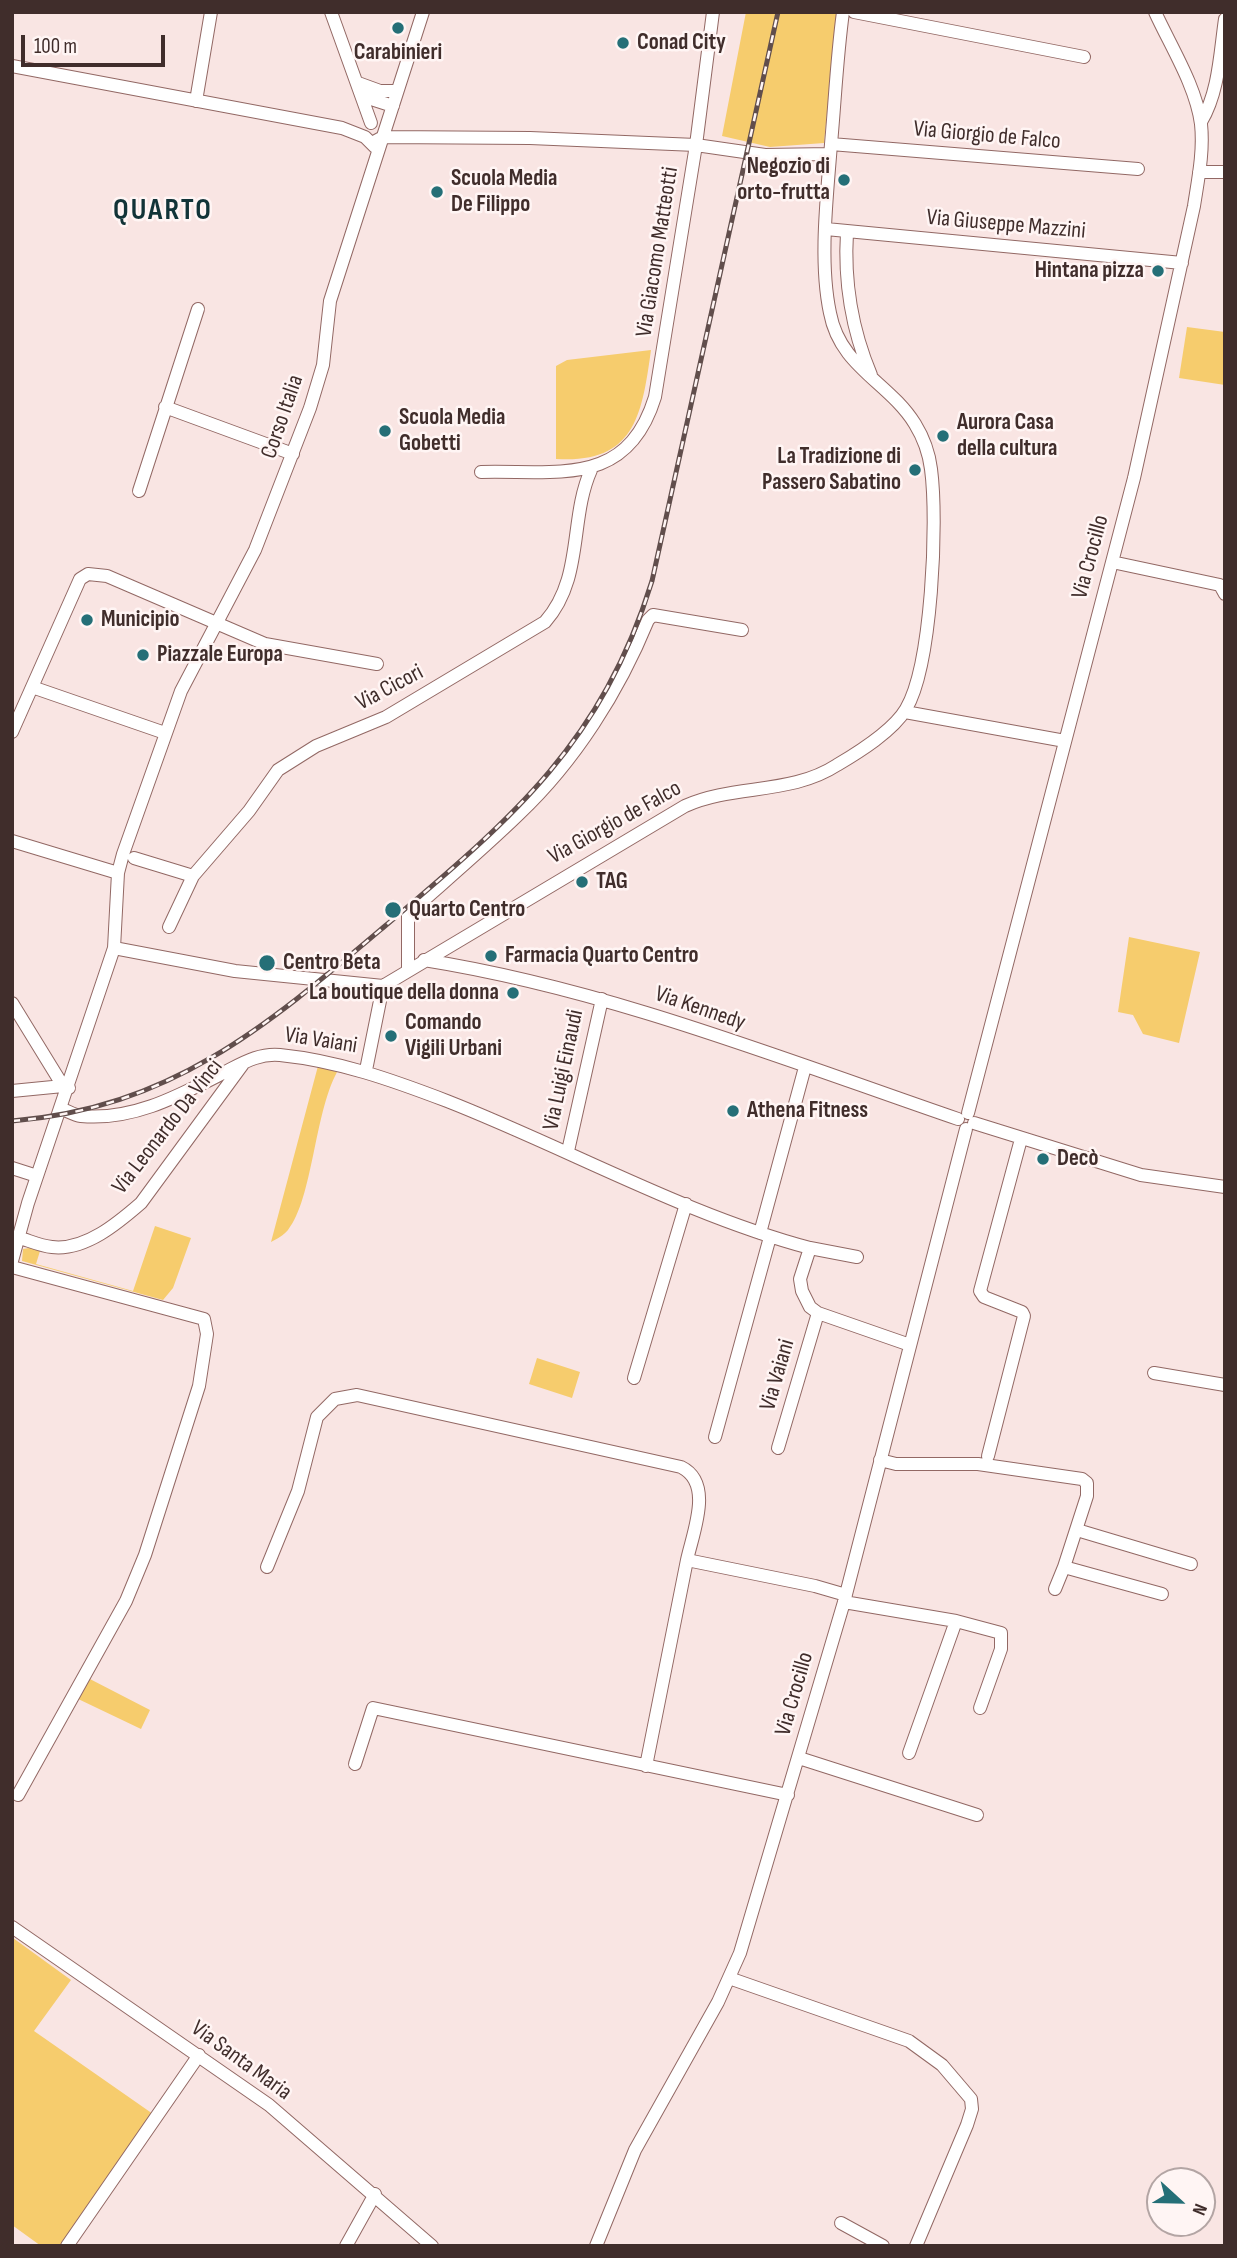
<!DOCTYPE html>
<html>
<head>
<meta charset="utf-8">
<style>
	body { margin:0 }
	#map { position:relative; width:1237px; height:2258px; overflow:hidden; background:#f9e5e3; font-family:"Sofia Sans Condensed",sans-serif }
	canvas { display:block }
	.frame { position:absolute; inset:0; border:14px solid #402d2b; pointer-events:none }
	.north { position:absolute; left:1146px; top:2167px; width:70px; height:70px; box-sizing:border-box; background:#fff5f4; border:2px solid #b3a5a4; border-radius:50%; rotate:112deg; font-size:19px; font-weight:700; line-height:28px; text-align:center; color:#402d2b }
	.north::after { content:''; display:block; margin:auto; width:24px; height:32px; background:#256f77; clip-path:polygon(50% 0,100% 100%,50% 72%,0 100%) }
	.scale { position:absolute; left:21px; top:35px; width:144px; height:32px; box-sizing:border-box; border:4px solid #402d2b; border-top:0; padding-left:9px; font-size:21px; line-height:24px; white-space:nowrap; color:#402d2b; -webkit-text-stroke:5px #fff5f4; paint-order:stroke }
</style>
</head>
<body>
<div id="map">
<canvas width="1237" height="2258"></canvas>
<div class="frame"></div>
<div class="north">N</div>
<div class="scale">100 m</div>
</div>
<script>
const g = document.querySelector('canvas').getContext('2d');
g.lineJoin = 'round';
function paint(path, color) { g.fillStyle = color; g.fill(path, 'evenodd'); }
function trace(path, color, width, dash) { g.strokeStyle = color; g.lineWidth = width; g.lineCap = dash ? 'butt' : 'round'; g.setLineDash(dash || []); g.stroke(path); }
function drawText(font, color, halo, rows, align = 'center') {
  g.font = font + ' "Sofia Sans Condensed",sans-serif'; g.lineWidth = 5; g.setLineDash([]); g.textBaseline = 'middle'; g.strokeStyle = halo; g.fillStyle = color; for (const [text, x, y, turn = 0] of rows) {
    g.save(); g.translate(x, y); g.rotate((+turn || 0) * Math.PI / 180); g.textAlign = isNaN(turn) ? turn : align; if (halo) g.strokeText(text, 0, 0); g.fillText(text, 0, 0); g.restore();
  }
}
paint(new Path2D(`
	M 746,12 L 837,12 L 824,143 L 770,147 L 722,136 Z
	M 1187,327 L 1225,332 L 1225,385 L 1179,378 Z
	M 651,350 C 642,415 635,464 556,459 L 556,366 L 567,360 Z
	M 1129,937 L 1200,952 L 1179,1043 L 1143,1034 L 1133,1015 L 1118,1012 Z
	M 318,1066 L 337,1072 C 314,1115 313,1198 288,1230 C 284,1235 277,1239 271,1242 Z
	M 155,1226 L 191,1238 L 173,1288 L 163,1300 L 22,1261 L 23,1249 L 35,1247 L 40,1251 L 36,1264 L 133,1291 Z
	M 537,1358 L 580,1372 L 572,1398 L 529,1384 Z
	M 86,1677 L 150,1710 L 141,1729 L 74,1697 Z
	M 13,1938 L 71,1980 L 34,2031 L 153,2114 L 61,2246 L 41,2246 L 12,2225 Z`), '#f6cc6d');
const minor = new Path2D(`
	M 331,12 L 371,123
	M 854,12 L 1084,57
	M 12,66 L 342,128 L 365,137 L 375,147
	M 358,83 L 380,91 L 397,91
	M 362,96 L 393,106
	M 196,101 L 211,12
	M 1201,122 C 1219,92 1220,53 1225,19
	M 372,143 L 383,137 L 530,138 L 696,145 L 765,155 L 830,154
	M 831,144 L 1138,169
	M 1199,172 L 1225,172
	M 826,229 L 1182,263
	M 847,232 C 844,280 852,330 871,375
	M 165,407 L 293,454
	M 481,472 C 558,470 627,488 655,397 L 696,145 L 713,12
	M 139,491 L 198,309
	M 1112,562 L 1220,585 L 1225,594
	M 32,687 L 165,733
	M 905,712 L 1065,741
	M 12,732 L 80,579 L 88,574 L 107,576 L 265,644 L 377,664
	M 12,841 L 118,873
	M 134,858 L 193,876
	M 169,927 L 193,876 L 249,811 L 278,770 L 316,746 L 386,717 L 545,622 C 584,578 569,519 591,470
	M 114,948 L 235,971 L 383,986 L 685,806 C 734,784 791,795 837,765 C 859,752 893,731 906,709 C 932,665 938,521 931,469 C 929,453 923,437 915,424 C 889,382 840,367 830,313 C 819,261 827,197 831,144 C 835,100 837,56 843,12
	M 424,960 C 607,989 783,1059 958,1119
	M 408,969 L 408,914 C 445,881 483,849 519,814 C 575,761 619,691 648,620 L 653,615 L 742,630
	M 12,1003 L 63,1086 L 69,1088
	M 366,1070 L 383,986
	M 12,1091 L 63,1086
	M 62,1109 C 68,1111 74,1115 81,1116 C 134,1121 180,1095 225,1072 C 243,1063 259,1053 280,1055 C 339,1061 392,1080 447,1101 C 567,1148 686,1215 810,1248
	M 968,1113 L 1134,478 L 1194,206 C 1198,180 1204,151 1201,124 C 1196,86 1171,47 1155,12
	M 974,1123 L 1141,1175 L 1225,1187
	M 568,1151 L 602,999
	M 12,1168 L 37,1176
	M 760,1233 L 805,1067
	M 20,1238 C 30,1241 41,1246 52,1247 C 85,1251 118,1223 141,1203 L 243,1064
	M 857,1257 L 810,1248 L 800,1279 L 802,1291 L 810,1307 L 818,1313 L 910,1345
	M 12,1261 L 28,1203 L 114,948 L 118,873 L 123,854 L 181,691 L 255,550 L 310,408 L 323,365 L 330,301 L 423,12
	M 12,1267 L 204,1319 L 207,1334 L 199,1386 L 145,1555 L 126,1601 L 18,1795
	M 1154,1373 L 1225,1385
	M 634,1378 L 686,1204
	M 715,1437 L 770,1237
	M 778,1448 L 818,1313
	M 988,1456 L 1024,1316 L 1022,1312 L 984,1297 L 980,1291 L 1021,1139
	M 880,1460 L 896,1464 L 978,1464 L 1082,1479 L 1087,1483 L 1087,1496 L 1064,1567 L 1162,1594
	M 1077,1530 L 1191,1564
	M 267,1567 L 298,1491 L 317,1417 L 335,1399 L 357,1395 L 681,1467 C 714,1483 693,1532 687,1560 L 815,1586 L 846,1595
	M 1055,1589 L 1064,1567
	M 844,1602 L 956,1621 L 1001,1633 L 1001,1649 L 980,1708
	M 909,1753 L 956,1621
	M 799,1758 L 977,1815
	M 355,1764 L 373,1708 L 788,1795
	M 646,1766 L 687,1560
	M 12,1927 L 269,2105 L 432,2246
	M 729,1978 L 909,2041 L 942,2065 L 971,2099 L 972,2109 L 967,2125 L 916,2246
	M 841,2223 L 883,2246
	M 67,2246 L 199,2055
	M 346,2246 L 375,2194
	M 596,2246 L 635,2150 L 718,2002 L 740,1953 L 844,1602 L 966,1129`);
trace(minor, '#926864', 14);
trace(minor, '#fff', 12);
const rail = new Path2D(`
	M 12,1121 C 172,1108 268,1025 385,926 C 511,819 601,745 652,581 L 778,12`);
trace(rail, '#614e4c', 5);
trace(rail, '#fff5f4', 2.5, [8]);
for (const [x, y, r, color] of [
	[398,28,7,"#256f77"],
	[623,43,7,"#256f77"],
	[844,180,7,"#256f77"],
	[437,192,7,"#256f77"],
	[1158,271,7,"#256f77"],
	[385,431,7,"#256f77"],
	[943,436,7,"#256f77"],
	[915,470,7,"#256f77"],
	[87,620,7,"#256f77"],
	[143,655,7,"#256f77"],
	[582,882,7,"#256f77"],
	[393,910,9,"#256f77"],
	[491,956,7,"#256f77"],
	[267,963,9,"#256f77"],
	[513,993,7,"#256f77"],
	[391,1036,7,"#256f77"],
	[733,1111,7,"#256f77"],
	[1043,1159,7,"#256f77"]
]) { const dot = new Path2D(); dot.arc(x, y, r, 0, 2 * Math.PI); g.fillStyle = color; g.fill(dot); trace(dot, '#fff5f4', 2.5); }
drawText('bold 23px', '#402d2b', '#fff5f4', [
	["Conad City",637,43],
	["Carabinieri",398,53,"center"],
	["Negozio di",830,167,"right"],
	["orto-frutta",830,193,"right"],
	["Scuola Media",451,179],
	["De Filippo",451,205],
	["Hintana pizza",1144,271,"right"],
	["Scuola Media",399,418],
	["Gobetti",399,444],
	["Aurora Casa",957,423],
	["della cultura",957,449],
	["La Tradizione di",901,457,"right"],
	["Passero Sabatino",901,483,"right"],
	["Municipio",101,620],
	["Piazzale Europa",157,655],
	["TAG",596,882],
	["Quarto Centro",409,910],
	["Farmacia Quarto Centro",505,956],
	["Centro Beta",283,963],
	["La boutique della donna",499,993,"right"],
	["Comando",405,1023],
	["Vigili Urbani",405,1049],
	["Athena Fitness",747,1111],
	["Decò",1057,1159]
], 'left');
drawText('23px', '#402d2b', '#fff5f4', [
	["Via Giorgio de Falco",987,136,5],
	["Via Giuseppe Mazzini",1006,225,5],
	["Via Giacomo Matteotti",658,252,-81],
	["Corso Italia",283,417,-71],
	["Via Crocillo",1091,557,-75],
	["Via Cicori",390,688,-28],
	["Via Giorgio de Falco",615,823,-29],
	["Via Kennedy",700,1009,19],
	["Via Vaiani",321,1041,9],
	["Via Luigi Einaudi",564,1070,-78],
	["Via Leonardo Da Vinci",168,1127,-52],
	["Via Vaiani",778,1375,-74],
	["Via Crocillo",795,1694,-74],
	["Via Santa Maria",241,2061,36]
]);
g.letterSpacing = '2px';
drawText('bold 30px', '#123438', '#fff5f4', [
	["QUARTO",163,211]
]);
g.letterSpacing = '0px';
</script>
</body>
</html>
